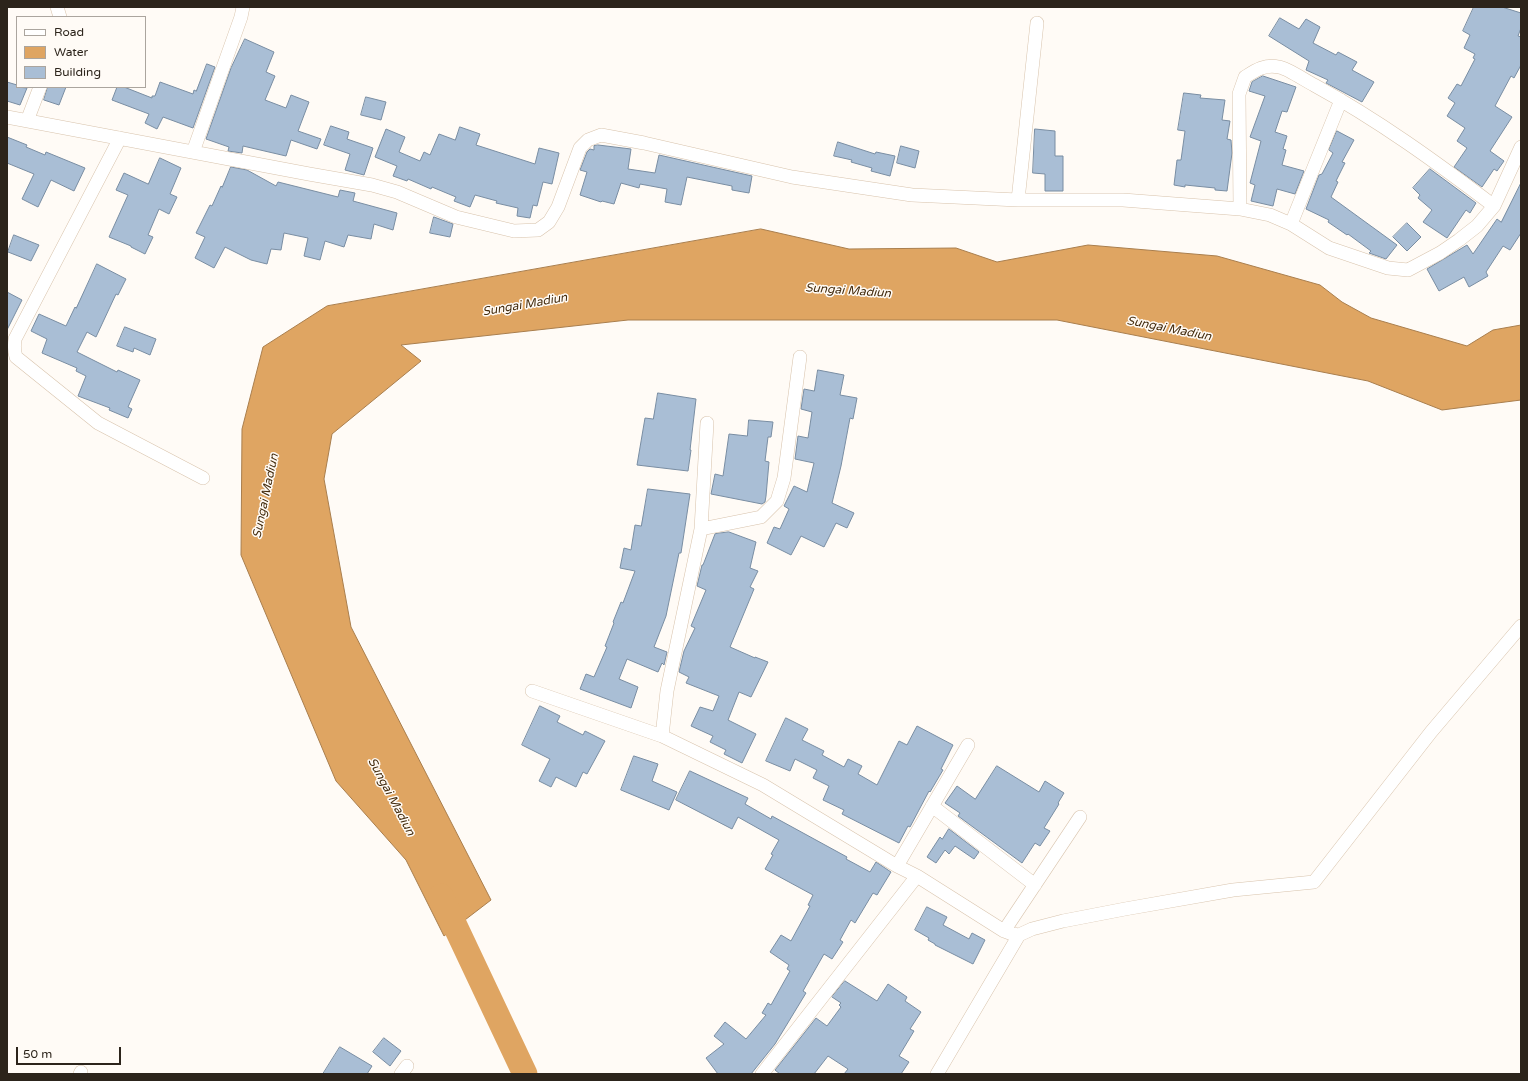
<!DOCTYPE html>
<html>
<head>
<meta charset="utf-8">
<style>
	body { margin:0 }
	#map { position:relative; width:1528px; height:1081px; overflow:hidden; background:#fffbf6; font-family:"Varela Round",sans-serif }
	canvas { display:block }
	.frame { position:absolute; inset:0; border:8px solid #2c241b; pointer-events:none }
	.legend { position:absolute; left:16px; top:16px; width:130px; height:72px; box-sizing:border-box; background:#fffbf6; border:1px solid #aba59e; margin:0; padding:5px 7px; list-style:none; font-size:12px; color:#2c241b }
	.legend li { display:flex; align-items:center; gap:8px; height:20px }
	.legend b { width:20px; border:1px solid #aba59e }
	.scale { position:absolute; left:16px; top:1047px; width:105px; height:18px; box-sizing:border-box; border:2px solid #2c241b; border-top:0; padding-left:5px; font-size:12px; line-height:14px; white-space:nowrap; color:#2c241b; -webkit-text-stroke:3px #fffbf6; paint-order:stroke }
</style>
</head>
<body>
<div id="map">
<canvas width="1528" height="1081"></canvas>
<div class="frame"></div>
<ul class="legend">
<li><b style="height:5px;background:#fff"></b>Road</li>
<li><b style="height:11px;background:#dfa562"></b>Water</li>
<li><b style="height:11px;background:#a9bed5"></b>Building</li>
</ul>
<div class="scale">50 m</div>
</div>
<script>
const g = document.querySelector('canvas').getContext('2d');
g.lineJoin = 'round';
function paint(path, color) { g.fillStyle = color; g.fill(path, 'evenodd'); }
function trace(path, color, width, dash) { g.strokeStyle = color; g.lineWidth = width; g.lineCap = dash ? 'butt' : 'round'; g.setLineDash(dash || []); g.stroke(path); }
function drawText(font, color, halo, rows, align = 'center') {
  g.font = font + ' "Varela Round",sans-serif'; g.lineWidth = 3; g.setLineDash([]); g.textBaseline = 'middle'; g.strokeStyle = halo; g.fillStyle = color; for (const [text, x, y, turn = 0] of rows) {
    g.save(); g.translate(x, y); g.rotate((+turn || 0) * Math.PI / 180); g.textAlign = isNaN(turn) ? turn : align; if (halo) g.strokeText(text, 0, 0); g.fillText(text, 0, 0); g.restore();
  }
}
const water = new Path2D(`
	M 761,229 L 849,249 L 956,248 L 997,262 L 1088,245 L 1217,256 L 1320,285 L 1342,302 L 1371,318 L 1467,346 L 1493,330 L 1521,325 L 1521,400 L 1442,410 L 1368,381 L 1057,320 L 628,320 L 401,345 L 421,361 L 332,434 L 324,479 L 351,627 L 491,900 L 444,936 L 406,860 L 336,781 L 241,555 L 242,429 L 263,347 L 327,306 Z`);
paint(water, '#dfa562');
trace(water, '#a97e4d', 1);
trace(new Path2D(`
	M 441,896 L 525,1074`), '#dfa562', 25);
const building = new Path2D(`
	M 1474,7 L 1502,7 L 1521,13 L 1521,28 L 1518,36 L 1521,37 L 1521,65 L 1514,78 L 1511,76 L 1495,106 L 1512,117 L 1490,151 L 1504,161 L 1497,171 L 1494,169 L 1482,187 L 1454,167 L 1467,148 L 1457,141 L 1465,128 L 1447,116 L 1455,103 L 1448,98 L 1457,84 L 1461,86 L 1475,59 L 1473,58 L 1475,54 L 1464,48 L 1470,35 L 1463,31 Z
	M 1280,18 L 1299,29 L 1306,19 L 1320,27 L 1313,43 L 1336,55 L 1338,52 L 1357,62 L 1352,70 L 1374,82 L 1362,102 L 1326,83 L 1328,80 L 1306,70 L 1309,61 L 1269,36 Z
	M 245,39 L 274,52 L 266,72 L 275,76 L 265,100 L 286,108 L 291,95 L 309,102 L 298,131 L 321,139 L 317,149 L 291,140 L 286,156 L 243,146 L 242,153 L 228,151 L 229,147 L 206,139 L 231,68 Z
	M 207,64 L 215,67 L 193,128 L 163,117 L 157,129 L 145,123 L 149,114 L 112,100 L 117,87 L 124,87 L 152,98 L 152,96 L 155,96 L 160,82 L 193,94 L 194,90 L 196,91 Z
	M 1263,76 L 1296,87 L 1287,112 L 1282,111 L 1275,132 L 1287,136 L 1283,149 L 1286,150 L 1282,165 L 1304,171 L 1295,194 L 1277,189 L 1273,206 L 1251,201 L 1255,185 L 1250,183 L 1261,141 L 1250,137 L 1265,96 L 1249,91 L 1252,82 Z
	M 7,82 L 17,85 L 17,87 L 27,88 L 20,105 L 7,101 Z
	M 48,87 L 66,87 L 59,105 L 44,100 Z
	M 1184,93 L 1201,95 L 1200,98 L 1225,100 L 1222,120 L 1230,121 L 1227,139 L 1231,140 L 1232,153 L 1227,191 L 1215,190 L 1215,188 L 1185,185 L 1185,187 L 1174,185 L 1177,160 L 1181,160 L 1185,131 L 1178,130 Z
	M 366,97 L 386,102 L 381,120 L 361,115 Z
	M 331,126 L 349,132 L 347,139 L 373,148 L 364,175 L 345,170 L 350,154 L 324,145 Z
	M 460,127 L 480,134 L 476,145 L 535,164 L 539,148 L 559,153 L 552,184 L 543,182 L 537,206 L 533,205 L 530,218 L 517,216 L 518,208 L 496,203 L 497,201 L 475,195 L 470,207 L 454,201 L 456,197 L 432,187 L 431,189 L 408,179 L 407,181 L 393,176 L 397,166 L 375,157 L 386,129 L 405,137 L 399,152 L 420,161 L 424,152 L 430,155 L 439,134 L 455,140 Z
	M 1035,129 L 1055,131 L 1055,156 L 1063,156 L 1063,191 L 1045,191 L 1045,174 L 1033,173 Z
	M 1337,131 L 1354,140 L 1342,162 L 1345,163 L 1336,181 L 1338,182 L 1331,197 L 1397,245 L 1386,259 L 1369,253 L 1371,251 L 1348,234 L 1347,235 L 1328,222 L 1329,220 L 1306,209 L 1319,175 L 1322,174 L 1333,153 L 1329,150 Z
	M 7,137 L 27,145 L 26,147 L 45,155 L 46,152 L 85,168 L 74,191 L 51,180 L 38,207 L 22,199 L 34,174 L 7,163 Z
	M 838,142 L 875,154 L 876,152 L 895,156 L 890,176 L 871,171 L 872,168 L 851,162 L 852,160 L 834,156 Z
	M 598,145 L 631,149 L 628,169 L 655,173 L 659,155 L 752,176 L 749,193 L 732,190 L 732,186 L 687,177 L 681,205 L 665,202 L 667,189 L 640,184 L 639,188 L 621,183 L 614,204 L 602,201 L 601,202 L 580,195 L 587,172 L 580,170 L 587,152 L 590,149 L 594,150 L 594,146 Z
	M 901,146 L 919,151 L 915,168 L 897,163 Z
	M 160,158 L 181,168 L 170,194 L 177,197 L 169,214 L 159,209 L 148,235 L 153,237 L 145,254 L 131,247 L 131,246 L 109,237 L 128,195 L 116,190 L 124,173 L 148,184 Z
	M 231,167 L 247,170 L 276,186 L 278,182 L 338,197 L 340,190 L 355,193 L 353,201 L 397,213 L 393,230 L 374,224 L 371,239 L 348,235 L 344,247 L 325,241 L 320,260 L 304,256 L 308,238 L 284,233 L 281,250 L 271,249 L 267,264 L 251,260 L 225,247 L 214,268 L 195,258 L 205,237 L 196,233 L 210,205 L 212,206 L 221,186 L 222,187 Z
	M 1430,169 L 1476,203 L 1470,213 L 1466,210 L 1447,238 L 1423,222 L 1432,210 L 1418,198 L 1420,195 L 1413,188 Z
	M 1521,183 L 1521,233 L 1510,250 L 1503,246 L 1486,272 L 1488,276 L 1469,287 L 1464,277 L 1439,291 L 1427,269 L 1467,245 L 1473,254 L 1497,219 L 1501,222 Z
	M 434,217 L 453,224 L 450,237 L 430,233 Z
	M 1407,223 L 1421,237 L 1407,251 L 1393,237 Z
	M 14,235 L 39,245 L 31,261 L 8,252 Z
	M 97,264 L 126,279 L 118,295 L 116,294 L 96,337 L 87,332 L 77,352 L 117,372 L 118,370 L 140,380 L 128,407 L 132,409 L 128,418 L 109,410 L 110,408 L 78,396 L 86,376 L 76,371 L 77,368 L 42,353 L 47,339 L 31,331 L 39,314 L 66,326 L 75,307 L 76,308 Z
	M 7,292 L 22,300 L 7,330 Z
	M 125,327 L 156,339 L 150,355 L 134,348 L 133,352 L 117,346 Z
	M 818,370 L 844,375 L 840,395 L 857,398 L 853,419 L 850,418 L 841,466 L 832,503 L 854,513 L 847,528 L 836,523 L 824,547 L 801,536 L 791,555 L 767,543 L 774,527 L 780,529 L 789,509 L 784,506 L 794,486 L 807,492 L 814,463 L 795,459 L 798,436 L 808,438 L 812,412 L 801,409 L 804,389 L 814,391 Z
	M 658,393 L 696,399 L 690,450 L 691,450 L 688,471 L 637,465 L 645,418 L 653,419 Z
	M 749,420 L 773,422 L 771,437 L 768,437 L 765,461 L 769,462 L 766,496 L 765,502 L 762,504 L 711,494 L 715,474 L 723,476 L 729,434 L 747,436 Z
	M 648,489 L 690,494 L 681,553 L 679,553 L 666,616 L 654,647 L 667,652 L 664,665 L 662,663 L 658,672 L 627,659 L 619,679 L 638,687 L 631,708 L 580,689 L 586,674 L 594,677 L 607,647 L 605,646 L 614,623 L 613,622 L 621,602 L 623,603 L 635,571 L 620,568 L 624,548 L 631,550 L 635,525 L 641,526 Z
	M 729,532 L 756,542 L 750,568 L 758,571 L 750,587 L 754,589 L 730,647 L 755,658 L 755,657 L 768,662 L 751,697 L 739,692 L 728,720 L 756,734 L 742,763 L 724,754 L 726,750 L 710,742 L 713,736 L 691,726 L 700,707 L 713,711 L 719,696 L 686,683 L 689,677 L 679,672 L 684,651 L 695,628 L 691,626 L 706,590 L 697,586 L 702,565 L 703,565 L 715,534 Z
	M 540,706 L 560,716 L 557,722 L 583,735 L 585,731 L 605,741 L 587,774 L 583,772 L 576,787 L 556,777 L 551,787 L 539,781 L 550,759 L 522,745 Z
	M 786,718 L 808,729 L 802,740 L 824,751 L 822,755 L 844,767 L 848,759 L 862,766 L 858,774 L 877,785 L 899,741 L 907,745 L 917,726 L 953,745 L 941,769 L 943,770 L 930,792 L 929,791 L 910,827 L 908,826 L 899,843 L 842,814 L 844,810 L 823,800 L 829,786 L 813,778 L 817,770 L 795,759 L 790,771 L 766,761 Z
	M 634,756 L 658,764 L 652,781 L 677,792 L 669,810 L 621,790 Z
	M 997,766 L 1039,792 L 1045,781 L 1064,793 L 1058,803 L 1059,804 L 1044,828 L 1050,831 L 1040,846 L 1035,843 L 1022,863 L 958,816 L 960,813 L 945,803 L 957,786 L 975,799 Z
	M 690,771 L 748,798 L 745,804 L 771,819 L 772,816 L 847,857 L 846,859 L 870,872 L 876,862 L 891,872 L 877,895 L 873,893 L 855,923 L 851,920 L 840,940 L 843,942 L 832,959 L 824,954 L 803,991 L 806,993 L 775,1044 L 751,1074 L 718,1074 L 706,1058 L 724,1044 L 714,1036 L 725,1022 L 746,1039 L 766,1015 L 762,1013 L 768,1003 L 771,1005 L 790,971 L 787,969 L 789,965 L 770,952 L 781,935 L 791,941 L 810,906 L 808,905 L 813,895 L 765,869 L 773,855 L 771,854 L 779,840 L 738,817 L 732,829 L 676,800 Z
	M 949,829 L 979,852 L 974,859 L 955,846 L 949,854 L 945,850 L 936,863 L 927,857 L 940,837 L 942,839 Z
	M 927,907 L 947,917 L 943,925 L 969,939 L 972,933 L 985,940 L 973,964 L 935,945 L 935,944 L 928,940 L 929,938 L 915,930 Z
	M 845,981 L 877,1001 L 888,984 L 907,997 L 905,1001 L 921,1012 L 910,1029 L 914,1031 L 899,1056 L 909,1062 L 901,1074 L 844,1074 L 848,1069 L 828,1056 L 814,1074 L 780,1074 L 775,1070 L 816,1018 L 827,1026 L 841,1007 L 839,1005 L 841,1003 L 832,997 Z
	M 384,1038 L 401,1051 L 390,1066 L 373,1052 Z
	M 340,1047 L 372,1066 L 367,1074 L 323,1074 Z`);
paint(building, '#a9bed5');
trace(building, '#798da2', 1);
const street = new Path2D(`
	M 57,7 L 60,17
	M 7,117 L 309,174 L 372,185 L 397,192 L 456,217 L 514,231 L 538,230 L 549,222 L 558,207 L 580,148 L 588,140 L 601,135 L 644,143 L 792,177 L 912,195 L 1018,200 L 1123,200 L 1240,209 L 1270,215 L 1291,224 L 1329,248 L 1388,268 L 1408,270 L 1440,253 L 1459,240 L 1477,226 L 1494,206 L 1521,147
	M 27,121 L 40,87
	M 120,138 L 15,339 C 14,346 14,351 16,357 L 98,423 L 203,478
	M 193,152 L 241,17 L 243,7
	M 1018,200 L 1037,23
	M 1240,209 L 1239,94 L 1245,77 C 1256,70 1265,64 1279,67 C 1287,68 1306,81 1314,85 C 1378,120 1436,162 1494,206
	M 1291,224 L 1341,100
	M 707,423 L 701,529 L 667,691 L 662,736 L 763,785 L 897,866 L 917,876 L 1004,931 L 1012,934 L 1019,935
	M 701,529 L 761,517 L 777,501 L 784,478 L 800,357
	M 532,691 L 662,736
	M 932,806 L 1035,885
	M 897,866 L 968,745
	M 1004,931 L 1080,817
	M 80,1074 L 81,1072
	M 401,1074 L 407,1066
	M 762,1074 L 917,876
	M 937,1074 L 1019,935 L 1032,929 L 1063,921 L 1125,909 L 1233,890 L 1314,882 L 1431,732 L 1521,626`);
trace(street, '#d8c3ac', 14);
trace(street, '#fff', 13);
drawText('italic 12px', '#442c0e', '#fffbf6', [
	["Sungai Madiun",848,291,4],
	["Sungai Madiun",525,305,-10],
	["Sungai Madiun",1169,329,11],
	["Sungai Madiun",266,496,-78],
	["Sungai Madiun",391,797,62]
]);
</script>
</body>
</html>
